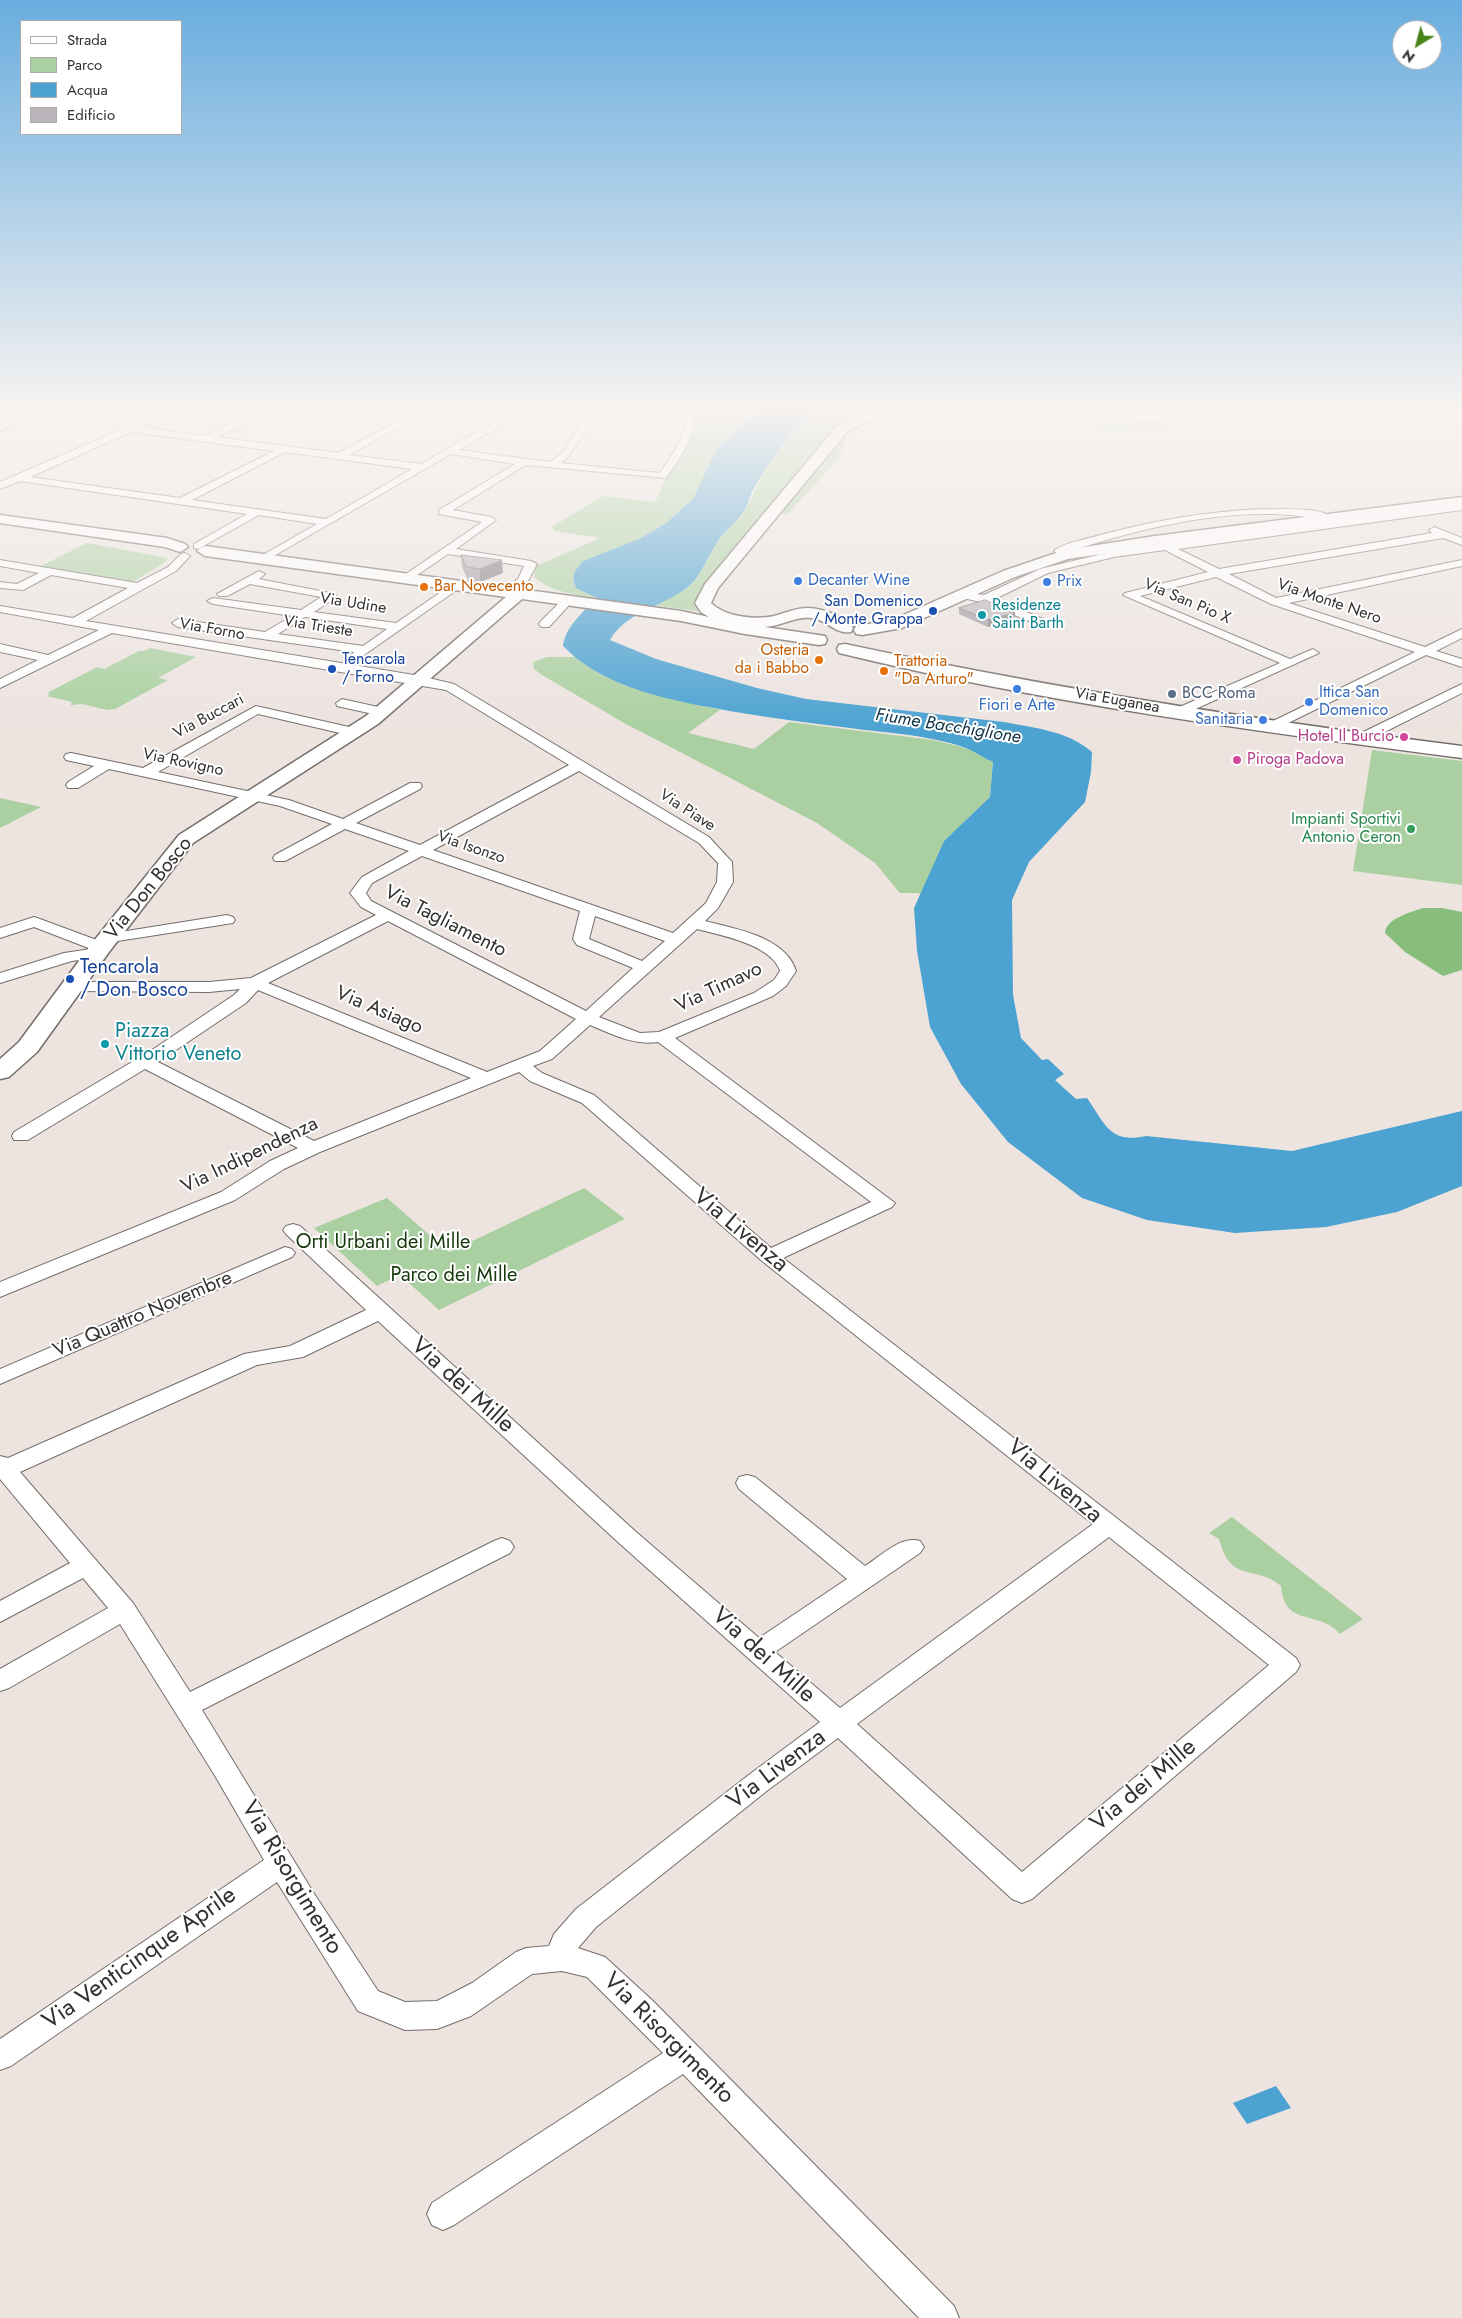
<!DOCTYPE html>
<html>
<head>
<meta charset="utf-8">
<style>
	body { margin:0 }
	#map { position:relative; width:1462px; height:2318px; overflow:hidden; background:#ede4e0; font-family:Jost,sans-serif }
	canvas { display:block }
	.legend { position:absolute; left:20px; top:20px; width:162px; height:115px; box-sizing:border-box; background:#fff; border:1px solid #adacac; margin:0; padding:6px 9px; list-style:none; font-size:15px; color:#33302f }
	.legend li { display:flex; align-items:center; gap:10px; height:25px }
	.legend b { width:25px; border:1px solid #adacac }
	.north { position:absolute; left:1392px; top:20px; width:50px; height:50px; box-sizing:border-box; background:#fff; border:1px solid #adacac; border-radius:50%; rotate:217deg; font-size:14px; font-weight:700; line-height:20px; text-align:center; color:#33302f }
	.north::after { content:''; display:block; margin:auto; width:18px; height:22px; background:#4b831b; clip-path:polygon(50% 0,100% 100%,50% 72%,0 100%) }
</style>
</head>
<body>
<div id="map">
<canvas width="1462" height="2318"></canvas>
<ul class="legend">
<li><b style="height:6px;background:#fff"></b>Strada</li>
<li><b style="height:14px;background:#aad0a1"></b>Parco</li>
<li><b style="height:14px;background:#4ca2d1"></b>Acqua</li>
<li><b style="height:14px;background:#bbb5bb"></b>Edificio</li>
</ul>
<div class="north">N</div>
</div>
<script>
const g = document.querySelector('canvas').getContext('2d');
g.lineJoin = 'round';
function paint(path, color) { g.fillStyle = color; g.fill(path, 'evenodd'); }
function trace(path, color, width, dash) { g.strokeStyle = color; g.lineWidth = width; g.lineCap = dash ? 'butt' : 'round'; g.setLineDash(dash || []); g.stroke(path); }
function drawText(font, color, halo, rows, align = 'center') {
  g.font = font + ' Jost,sans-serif'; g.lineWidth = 4; g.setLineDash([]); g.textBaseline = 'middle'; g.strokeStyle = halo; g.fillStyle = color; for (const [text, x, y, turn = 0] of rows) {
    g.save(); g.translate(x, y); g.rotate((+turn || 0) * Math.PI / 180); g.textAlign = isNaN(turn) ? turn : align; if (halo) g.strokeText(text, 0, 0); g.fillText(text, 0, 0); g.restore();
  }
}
paint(new Path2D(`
	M 680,406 L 715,406 L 736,417 L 758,406 L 768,406 L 747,420 L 717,448 L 693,499 L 666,523 L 639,539 L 583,561 L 575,571 L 573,579 L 576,588 L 597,598 C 574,595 552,592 534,577 L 536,566 L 600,538 L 555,531 L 552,527 L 602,496 L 655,502 L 667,476 L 696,427 L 693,416 Z
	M 832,406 L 916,406 L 848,430 L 839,458 L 787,515 L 773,512 L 734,560 L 699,594 L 697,604 L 703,612 L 653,605 C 669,598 687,592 698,577 C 706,565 711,550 721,538 C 728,528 740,520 746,509 C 767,466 786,425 832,406 Z
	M 1160,420 L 1169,426 L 1103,433 L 1094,427 Z
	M 87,543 L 168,558 L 164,563 L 128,585 L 35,569 Z
	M 150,648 L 196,657 L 158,678 L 168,680 L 115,709 L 107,710 L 82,704 L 70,705 L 72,702 L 47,696 L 50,694 L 47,693 L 97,667 L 104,669 L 139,651 L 143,651 Z
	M 547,657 L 575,657 L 596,672 L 621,684 L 653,694 L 720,710 L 688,733 L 754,749 L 789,722 L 933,740 L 966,748 L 993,762 L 990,797 L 944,841 L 921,893 L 900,893 L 875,863 L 817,823 L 626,724 L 542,675 L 534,669 L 533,662 Z
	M 1372,750 L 1462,761 L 1462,885 L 1353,871 Z
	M 0,798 L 41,807 L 0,828 Z
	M 584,1188 L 625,1219 L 439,1310 L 400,1275 L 377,1286 L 314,1228 L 387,1198 L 449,1252 Z
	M 1232,1517 L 1363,1619 L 1340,1634 C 1319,1609 1284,1628 1281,1586 C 1255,1564 1231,1585 1219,1539 L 1209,1533 Z`), '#aad0a1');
paint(new Path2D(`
	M 1423,908 L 1442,908 L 1462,912 L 1462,970 L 1443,976 L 1405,952 L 1385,933 C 1386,918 1412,912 1423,908 Z`), '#88be7b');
paint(new Path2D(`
	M 768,406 L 832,406 C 792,423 775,454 753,490 C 749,497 748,505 744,511 C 738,521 728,528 721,537 C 712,549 706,564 698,576 C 680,604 628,607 610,640 L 656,659 L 757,688 L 806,699 L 1004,722 C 1035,728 1068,731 1092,752 L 1091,772 L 1085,802 L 1029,862 L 1012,900 L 1013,995 L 1021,1038 L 1042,1060 L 1048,1059 L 1064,1074 L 1055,1080 L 1076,1099 L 1087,1098 C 1105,1124 1110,1144 1146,1136 L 1292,1151 L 1462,1111 L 1462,1186 L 1397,1212 L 1326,1227 L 1235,1233 L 1147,1220 L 1082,1198 L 1008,1142 L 961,1084 L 930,1027 L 917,951 L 914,908 L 944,841 L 990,797 L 993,762 C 984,758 975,752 966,748 C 927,734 883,733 842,727 C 792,721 742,714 692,704 C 646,694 597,681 563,646 C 565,627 584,611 597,598 L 576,588 L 573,579 L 575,571 L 583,561 L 639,539 L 666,523 L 693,499 L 717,448 L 747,420 Z
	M 1276,2086 L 1291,2108 L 1247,2124 L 1233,2103 Z`), '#4ca2d1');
const street = new Path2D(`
	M 0,406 L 5,406 L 0,409 Z
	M 47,406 L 58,406 L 0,431 L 0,425 Z
	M 175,406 L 186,406 L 141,427 L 204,436 L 274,406 L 285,406 L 217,437 L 338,453 L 398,421 L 306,409 L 302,406 C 336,406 369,414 403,416 C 413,416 422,406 436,406 L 349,455 L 421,464 L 522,406 L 571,411 L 589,420 L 590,425 L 567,458 L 561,463 L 660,473 C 667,462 690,432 684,419 C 681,413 673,410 670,406 C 719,406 679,460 666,478 L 526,465 L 453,510 L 491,517 L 496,520 L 456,549 L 531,561 L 537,564 L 527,583 L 506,595 L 500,592 L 518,579 L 524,566 L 448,554 L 410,580 L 402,580 L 400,578 L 482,522 L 439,514 L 439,510 L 515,464 L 451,454 L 265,561 L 261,560 L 261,556 L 317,524 L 259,515 L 198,549 L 194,548 L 194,544 L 247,514 L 20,481 L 0,489 L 0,482 ZM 526,411 L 569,416 L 580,421 L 580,425 L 561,454 L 550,462 L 459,450 ZM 131,432 L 274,451 L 180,498 L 30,477 ZM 285,452 L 412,469 L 326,519 L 192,500 Z
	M 1462,504 L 1462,510 L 1178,549 L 1219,569 L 1432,533 L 1429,530 L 1434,527 L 1462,538 L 1462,545 L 1443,538 L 1229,574 L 1276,598 L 1462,560 L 1462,566 L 1289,603 L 1425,647 L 1462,629 L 1462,638 L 1436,651 L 1462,659 L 1462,667 L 1426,655 L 1274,730 L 1267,726 L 1269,723 L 1415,652 L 1271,604 L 1216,577 L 1140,596 L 1290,659 L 1313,649 L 1319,653 L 1180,716 L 1174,712 L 1175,709 L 1280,663 L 1123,595 L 1125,593 L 1208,572 L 1165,550 L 1114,557 L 1048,573 L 995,599 L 1043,619 L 1045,621 L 1043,623 L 1039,625 L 982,602 L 957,597 L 955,595 L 961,592 L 984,595 L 1040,569 L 1114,551 Z
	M 1264,509 C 1281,510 1320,506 1332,518 L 1327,521 C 1248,501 1143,527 1068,552 L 1070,555 L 1065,558 L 1054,551 C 1061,544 1079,541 1089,538 C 1147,522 1204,511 1264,509 Z
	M 185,553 L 190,556 L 176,571 L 86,621 L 420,676 L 454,684 L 709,837 L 732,862 L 733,882 L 718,908 L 705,921 C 736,929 786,937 796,971 L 786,986 L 773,996 L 675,1038 L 895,1203 L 892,1207 L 783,1258 L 1296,1658 L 1300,1665 L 1296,1672 L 1032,1899 L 1022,1903 L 1012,1899 L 838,1738 L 768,1790 L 596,1927 L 578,1948 L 605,1957 L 653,2001 L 954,2306 L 959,2318 L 919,2318 L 683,2074 L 454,2225 L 443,2230 L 432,2225 L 427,2214 L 432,2203 L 663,2053 L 587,1977 L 562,1971 L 532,1974 L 471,2016 L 437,2029 L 405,2030 L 358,2011 L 277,1882 L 11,2066 L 0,2070 L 0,2039 L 264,1860 L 214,1774 L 120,1624 L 9,1688 L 0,1691 L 0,1669 L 108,1608 L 83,1578 L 0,1622 L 0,1601 L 70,1563 L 0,1479 L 0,1456 L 8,1458 L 244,1354 L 290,1346 L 366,1310 L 286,1234 L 283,1230 L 286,1226 L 293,1224 L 300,1226 L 635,1531 L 759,1638 L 847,1579 L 739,1489 L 736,1483 L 739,1477 L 747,1475 L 755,1477 L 865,1566 C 881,1556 901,1535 920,1541 L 924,1547 L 920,1553 L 775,1652 L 840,1708 L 1093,1524 L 762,1261 L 582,1103 L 530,1081 L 519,1072 L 320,1152 L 284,1169 L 235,1200 L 0,1297 L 0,1282 L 221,1192 L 270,1161 L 298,1148 L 145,1069 L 28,1140 L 14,1140 L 12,1136 L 14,1132 L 152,1050 L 234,995 L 240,989 L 209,992 L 74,991 L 68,990 L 66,986 L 68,982 L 209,982 L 251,978 L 376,915 L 361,907 L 350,893 L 362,877 L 409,851 L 345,829 L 285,861 L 275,861 L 273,858 L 275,855 L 332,824 L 280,806 L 109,769 L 78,788 L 68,788 L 66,785 L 68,782 L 94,766 L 66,760 L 64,757 L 66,754 L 71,753 L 143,768 L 256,706 L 358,729 L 360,732 L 358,735 L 353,736 L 258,714 L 158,772 L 289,800 L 343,819 L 410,783 L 420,783 L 422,786 L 420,789 L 356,823 L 420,845 L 569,765 L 446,690 L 112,633 L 0,688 L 0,679 L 38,660 L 0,652 L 0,644 L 48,655 L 99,630 L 0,612 L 0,606 L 73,618 L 128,588 L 51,575 L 23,590 L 0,588 L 0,582 L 17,584 L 39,573 L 0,566 L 0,560 L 137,583 L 168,567 L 181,554 ZM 579,771 L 699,843 L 718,863 L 717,882 L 706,903 L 673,933 L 433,850 ZM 422,856 L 580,911 L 573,939 L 577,945 L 633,968 L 586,1011 L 371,901 L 366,893 L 372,883 ZM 595,916 L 665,941 L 642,961 L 589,939 ZM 388,921 L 576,1019 L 540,1051 L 487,1072 L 268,983 ZM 697,929 C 721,935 772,945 780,971 L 774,980 L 754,993 L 659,1032 L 640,1033 L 599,1017 ZM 258,990 L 471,1078 L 314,1141 L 158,1062 L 246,1003 ZM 590,1025 C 612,1034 634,1046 658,1042 L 871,1202 L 771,1248 L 594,1095 L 542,1073 L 533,1066 L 552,1059 ZM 378,1321 L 619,1543 L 820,1722 L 750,1774 L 576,1909 L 554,1934 L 549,1946 L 526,1948 L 516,1952 L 472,1983 L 437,2001 L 405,2002 L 378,1991 L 313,1892 L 202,1710 L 510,1553 L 514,1547 L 510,1541 L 502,1538 L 494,1541 L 190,1692 L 133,1603 L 20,1472 L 257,1365 L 303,1357 ZM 1109,1537 L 1269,1665 L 1022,1872 L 857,1724 Z
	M 259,571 L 265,574 L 259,579 L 335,594 L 337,596 L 335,598 L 314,612 L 396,623 L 451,585 L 459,585 L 461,587 L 354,662 L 348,658 L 354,652 L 178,627 L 172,623 L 178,619 L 265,632 L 292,616 L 213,604 L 207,601 L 213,598 L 301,610 L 321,597 L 250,584 L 227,596 L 219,596 L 217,594 ZM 305,617 L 387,629 L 363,646 L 278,634 Z
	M 567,598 L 571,599 L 573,601 L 571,603 L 549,627 L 541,627 L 539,624 L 541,621 L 563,599 Z
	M 1462,684 L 1462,693 L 1365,742 L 1360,743 L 1353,739 L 1355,736 Z
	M 342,699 L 387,709 L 388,712 L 382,716 L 337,706 L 336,703 Z
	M 227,915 L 233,917 L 235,920 L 233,923 L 105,943 L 109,947 L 104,951 L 105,953 L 103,956 L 72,961 L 0,983 L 0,973 L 64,953 L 91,949 L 34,927 L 0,938 L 0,928 L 34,917 L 40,919 L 102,942 L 100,939 L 102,936 L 108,934 Z
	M 285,1247 L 292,1249 L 295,1253 L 292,1257 L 0,1384 L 0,1369 Z`);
const secondary = new Path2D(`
	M 886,406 L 903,406 L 901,409 L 867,421 L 847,432 L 718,588 L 711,603 C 725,617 755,620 774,616 C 785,613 796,608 808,608 C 818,608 829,612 838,616 C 844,619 850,623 853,628 L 851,632 C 836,635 826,619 811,618 C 796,616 781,626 765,627 L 825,636 L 827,640 L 825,644 L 819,645 L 745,634 L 681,621 L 522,599 L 378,724 L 193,843 L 109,952 L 37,1052 L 9,1077 L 0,1079 L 0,1059 L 19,1042 L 93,942 L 179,835 L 366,716 L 506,597 L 205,556 L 197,551 L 200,548 L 205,546 L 681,611 L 709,617 L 701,612 L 695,603 L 705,584 L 837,426 L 857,415 Z
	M 1462,497 L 1462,505 L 1155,546 L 1068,559 L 1015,577 L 902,628 L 862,635 L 856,634 L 854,630 L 856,626 L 892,620 L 1003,571 L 1065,550 L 1155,536 Z
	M 0,515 L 167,538 L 185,544 L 188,547 L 180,552 L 165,547 L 0,523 Z
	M 845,644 C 1049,688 1255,720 1462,746 L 1462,758 C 1254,731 1043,703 839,653 L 837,649 L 839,645 Z`);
trace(street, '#746d69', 2);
trace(secondary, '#746d69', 3);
paint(street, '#fff');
paint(secondary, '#fff');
paint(new Path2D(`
	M 461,555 L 503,573 L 480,582 L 468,580 L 462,567 Z
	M 959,608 L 1015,613 L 1014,620 L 988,627 L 959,614 Z`), '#a19ca1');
paint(new Path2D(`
	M 502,560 L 503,573 L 480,582 L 480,569 Z
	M 1015,613 L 1014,620 L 988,627 L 988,620 Z`), '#837f83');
const building = new Path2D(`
	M 461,555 L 502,560 L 480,569 L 467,567 Z
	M 985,600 L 1015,613 L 988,620 L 959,608 Z`);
paint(building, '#bbb5bb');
trace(building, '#837f83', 1);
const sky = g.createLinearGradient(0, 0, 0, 730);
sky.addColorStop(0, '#69addf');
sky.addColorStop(0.56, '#f7f3f1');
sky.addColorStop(1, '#f7f3f100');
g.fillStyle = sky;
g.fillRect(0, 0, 1462, 730);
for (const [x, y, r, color] of [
	[798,581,5,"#3f7fe0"],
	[1047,582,5,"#3f7fe0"],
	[424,587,5,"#e8710a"],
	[933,611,5,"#1a4fb4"],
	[982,615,5,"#0f9aa8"],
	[819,660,5,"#e8710a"],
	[332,669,5,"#1a4fb4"],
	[884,671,5,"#e8710a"],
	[1017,689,5,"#3f7fe0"],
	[1172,694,5,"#5c6f8a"],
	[1309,702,5,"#3f7fe0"],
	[1263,720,5,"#3f7fe0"],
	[1404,737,5,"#d1479c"],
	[1237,760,5,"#d1479c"],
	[1411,829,5,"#2e9e5b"],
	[70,979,5,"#1a4fb4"],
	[105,1044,5,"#0f9aa8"]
]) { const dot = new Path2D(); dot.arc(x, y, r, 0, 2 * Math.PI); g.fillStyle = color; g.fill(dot); trace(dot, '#fff', 2); }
drawText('16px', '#366cbe', '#fff', [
	["Decanter Wine",808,581],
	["Prix",1057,582],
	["Ittica San",1319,693],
	["Domenico",1319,711],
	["Fiori e Arte",1017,706,"center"],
	["Sanitaria",1253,720,"right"]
], 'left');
drawText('16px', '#c56008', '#fff', [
	["Bar Novecento",434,587],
	["Osteria",809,651,"right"],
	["da i Babbo",809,669,"right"],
	["Trattoria",894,662],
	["\"Da Arturo\"",894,680]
], 'left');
drawText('16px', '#164399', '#fff', [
	["San Domenico",923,602],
	["/ Monte Grappa",923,620],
	["Tencarola",342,660,"left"],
	["/ Forno",342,678,"left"]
], 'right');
drawText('16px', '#33302f', '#fff', [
	["Via San Pio X",1187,602,23],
	["Via Monte Nero",1329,602,19],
	["Via Udine",353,604,9],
	["Via Trieste",318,627,9],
	["Via Forno",212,630,10],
	["Via Euganea",1117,701,10],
	["Via Buccari",209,717,-28],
	["Via Rovigno",183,763,12],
	["Via Piave",687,811,33],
	["Via Isonzo",471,848,19]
]);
drawText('16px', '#0d838f', '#fff', [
	["Residenze",992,606],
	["Saint Barth",992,624]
], 'left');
drawText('16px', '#4e5e75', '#fff', [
	["BCC Roma",1182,694]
], 'left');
drawText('16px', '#b23c85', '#fff', [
	["Hotel Il Burcio",1394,737],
	["Piroga Padova",1247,760,"left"]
], 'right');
drawText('16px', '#27864d', '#fff', [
	["Impianti Sportivi",1401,820],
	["Antonio Ceron",1401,838]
], 'right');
drawText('italic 18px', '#0d3347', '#fff', [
	["Fiume Bacchiglione",948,727,9]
]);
drawText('20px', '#33302f', '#fff', [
	["Via Don Bosco",149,889,-51],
	["Via Tagliamento",445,922,27],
	["Via Timavo",719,988,-25],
	["Via Asiago",379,1011,23],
	["Via Indipendenza",250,1156,-26],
	["Via Quattro Novembre",143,1315,-23]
]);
drawText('20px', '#164399', '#fff', [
	["Tencarola",80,968],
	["/ Don Bosco",80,991]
], 'left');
drawText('20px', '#0d838f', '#fff', [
	["Piazza",115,1032],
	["Vittorio Veneto",115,1055]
], 'left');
drawText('20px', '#15390b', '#fff', [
	["Orti Urbani dei Mille",383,1243],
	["Parco dei Mille",454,1276]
]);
drawText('24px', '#33302f', '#fff', [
	["Via Livenza",740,1231,40],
	["Via dei Mille",462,1386,42],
	["Via Livenza",1054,1482,40],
	["Via dei Mille",763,1656,42],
	["Via Livenza",777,1770,-37],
	["Via dei Mille",1144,1786,-40],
	["Via Risorgimento",291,1878,59],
	["Via Venticinque Aprile",140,1959,-35],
	["Via Risorgimento",668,2039,45]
]);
</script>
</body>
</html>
